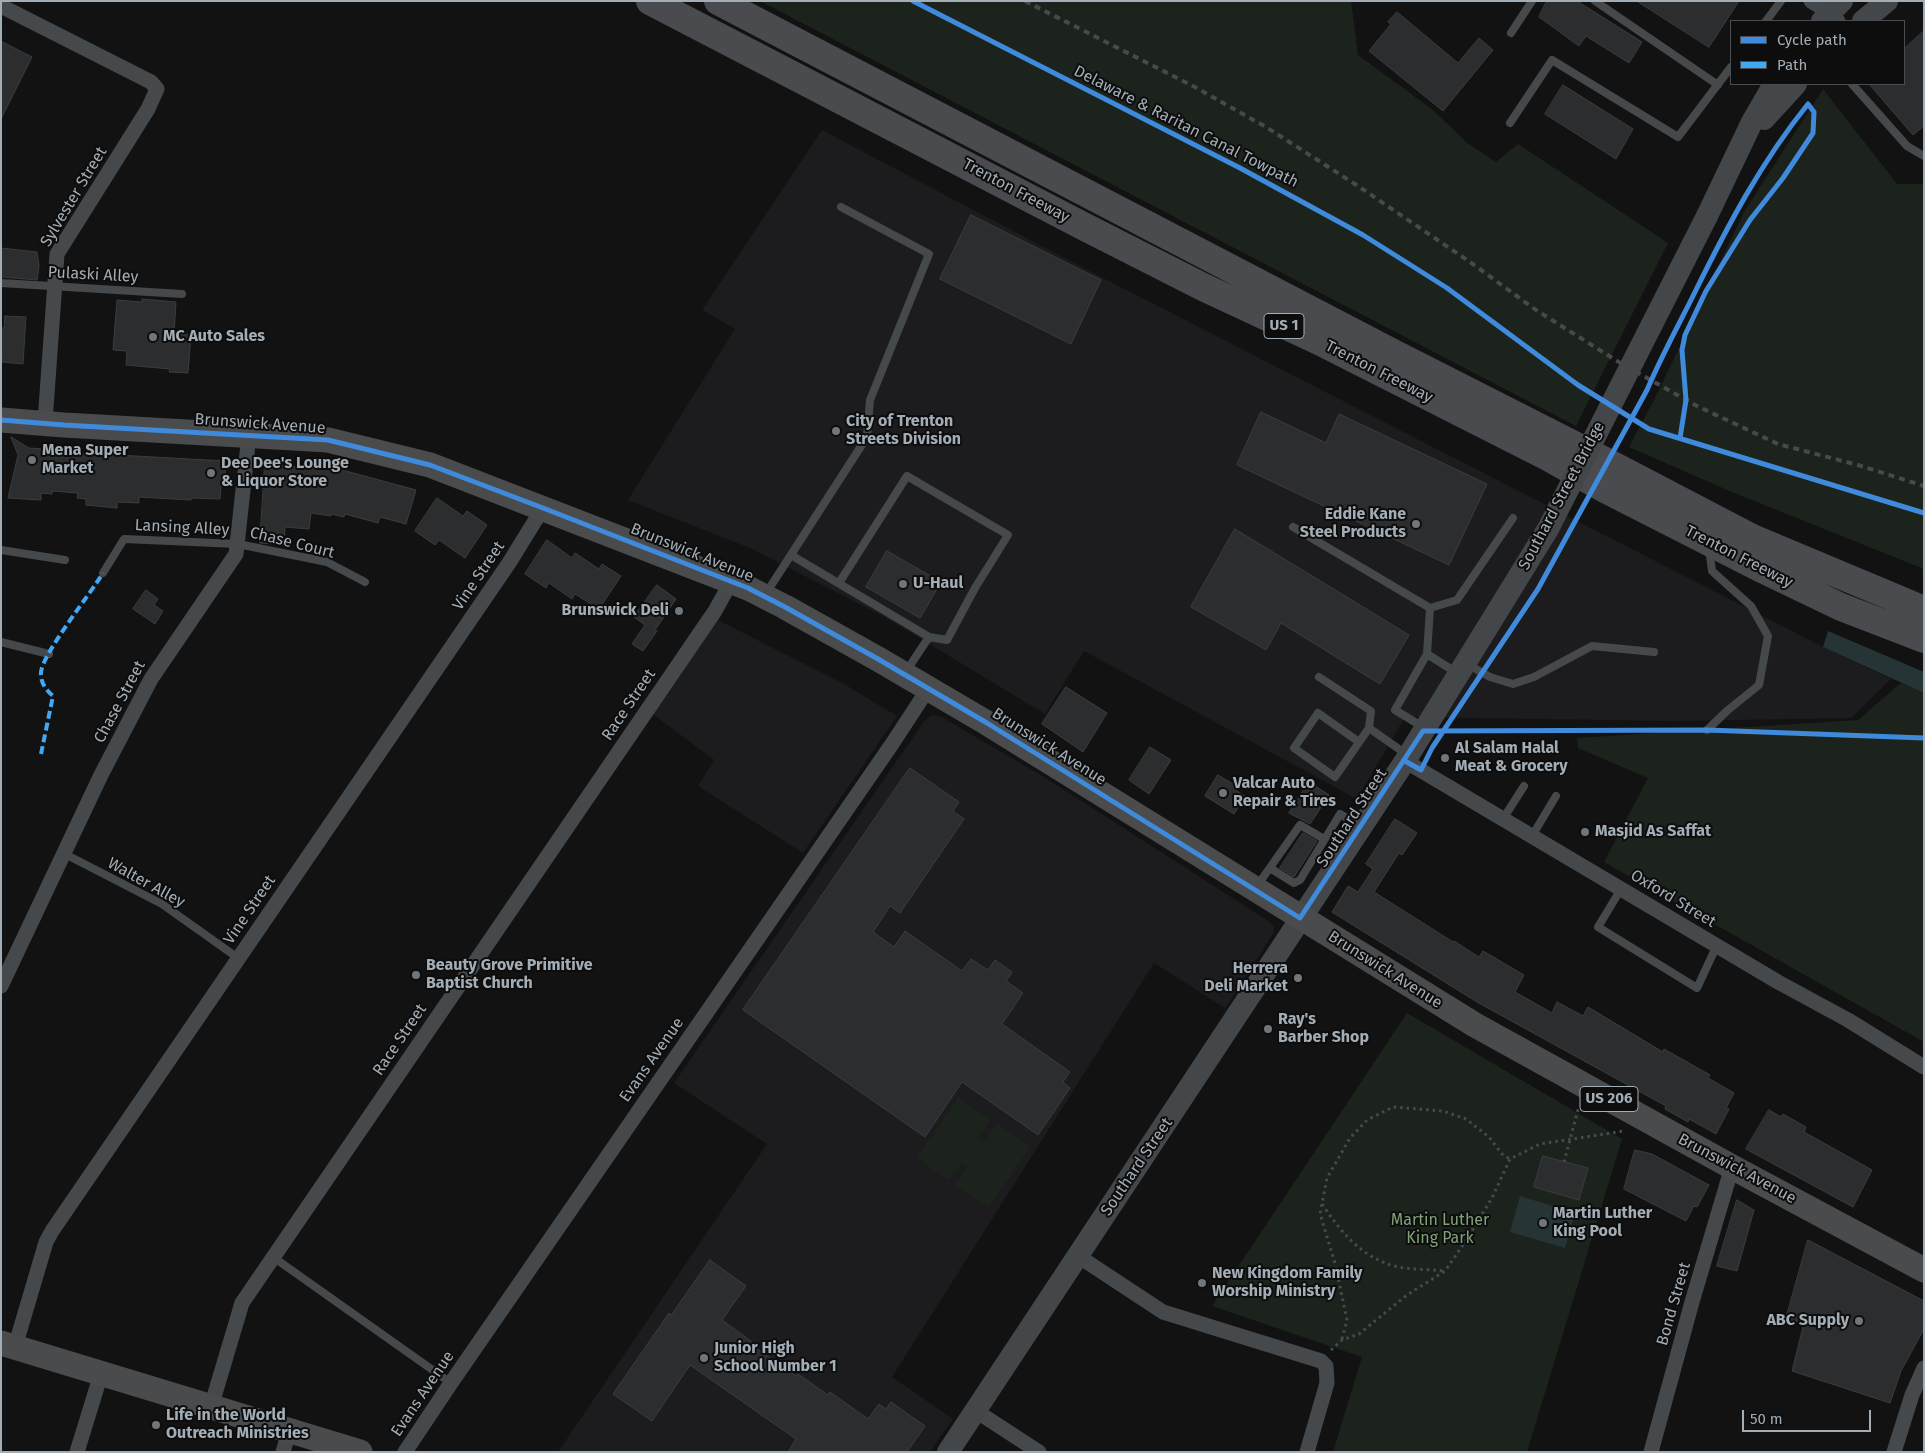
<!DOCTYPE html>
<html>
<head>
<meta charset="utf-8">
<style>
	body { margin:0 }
	#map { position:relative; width:1925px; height:1453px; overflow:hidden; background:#121212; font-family:"Fira Sans",sans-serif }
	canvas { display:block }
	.frame { position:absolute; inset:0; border:2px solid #a2adb5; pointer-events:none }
	.legend { position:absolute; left:1730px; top:20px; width:175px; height:65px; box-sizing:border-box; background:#0d0d0e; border:1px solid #494d51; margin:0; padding:6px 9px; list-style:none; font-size:15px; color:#a2adb5 }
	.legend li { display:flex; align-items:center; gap:10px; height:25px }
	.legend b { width:25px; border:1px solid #494d51 }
	.scale { position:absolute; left:1742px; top:1410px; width:129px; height:22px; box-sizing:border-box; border:2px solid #a2adb5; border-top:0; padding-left:6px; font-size:15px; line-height:18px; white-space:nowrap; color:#a2adb5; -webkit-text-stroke:4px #0d0d0e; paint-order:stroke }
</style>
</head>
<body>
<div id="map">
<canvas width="1925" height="1453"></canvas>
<div class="frame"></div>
<ul class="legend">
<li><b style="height:6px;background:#408adc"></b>Cycle path</li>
<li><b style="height:6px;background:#3fa9f5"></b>Path</li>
</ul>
<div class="scale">50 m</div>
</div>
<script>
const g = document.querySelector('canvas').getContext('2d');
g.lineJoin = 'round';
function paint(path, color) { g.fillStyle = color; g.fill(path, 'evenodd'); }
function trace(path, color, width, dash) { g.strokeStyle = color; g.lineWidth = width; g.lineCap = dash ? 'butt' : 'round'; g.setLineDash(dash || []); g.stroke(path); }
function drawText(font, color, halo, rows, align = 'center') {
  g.font = font + ' "Fira Sans",sans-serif'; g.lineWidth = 4; g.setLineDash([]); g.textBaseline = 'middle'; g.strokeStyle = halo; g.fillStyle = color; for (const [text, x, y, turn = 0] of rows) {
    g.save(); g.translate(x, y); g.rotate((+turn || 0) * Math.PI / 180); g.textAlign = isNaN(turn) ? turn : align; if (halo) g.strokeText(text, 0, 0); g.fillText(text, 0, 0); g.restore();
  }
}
paint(new Path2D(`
	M 822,130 L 1072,262 L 1823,647 L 1891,679 L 1851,718 L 1676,721 L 1405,717 L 1357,799 L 1084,651 L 1045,714 L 883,616 L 750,548 L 628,500 L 735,329 L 702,310 Z
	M 703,614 L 718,620 L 846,685 L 897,716 L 803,853 L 698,786 L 714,760 L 642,706 Z
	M 933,715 L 942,717 L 1044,777 L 1270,922 L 1274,927 L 1273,934 L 1225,1008 L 1154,963 L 892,1377 L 953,1419 L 930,1452 L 558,1452 L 767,1144 L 674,1083 L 925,720 Z`), '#1c1c1e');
paint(new Path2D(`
	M 760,1 L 1351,1 L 1358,55 L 1433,110 L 1466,142 L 1496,162 L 1518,144 L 1668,243 L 1576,426 Z
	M 1823,89 L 1897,184 L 1924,184 L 1924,569 L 1732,492 L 1629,447 L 1655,398 L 1744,212 Z
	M 1901,683 L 1924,693 L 1924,1042 L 1604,862 L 1648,778 L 1578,748 L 1577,738 L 1858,720 Z
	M 1407,1013 L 1622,1139 L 1527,1452 L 1333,1452 L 1362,1357 L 1212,1306 Z
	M 958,1098 L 990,1120 L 978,1138 L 984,1143 L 997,1124 L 1030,1147 L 989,1207 L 956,1185 L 968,1167 L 962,1162 L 949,1180 L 917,1158 Z`), '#1c231c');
paint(new Path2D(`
	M 1828,631 L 1924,672 L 1924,693 L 1823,647 Z
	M 1520,1196 L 1575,1213 L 1565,1248 L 1510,1232 Z`), '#273436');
const building = new Path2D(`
	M 1547,1 L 1577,1 L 1642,42 L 1629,63 L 1586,36 L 1579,46 L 1539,17 Z
	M 1637,1 L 1739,1 L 1709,47 Z
	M 1397,12 L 1458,63 L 1479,38 L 1493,50 L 1443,111 L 1369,51 L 1391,24 L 1388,22 Z
	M 1924,31 L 1924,126 L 1913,135 L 1869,84 L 1904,84 L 1904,49 Z
	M 1,41 L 32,57 L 1,119 Z
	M 1563,85 L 1633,129 L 1616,159 L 1545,114 Z
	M 971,215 L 1101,280 L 1071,344 L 940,279 Z
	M 1,248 L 37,252 L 39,266 L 37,280 L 1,277 Z
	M 142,299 L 176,302 L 174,334 L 191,335 L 188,373 L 169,372 L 170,369 L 126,365 L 127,351 L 113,350 L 117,300 L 142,302 Z
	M 5,316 L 26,317 L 23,364 L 2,362 L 1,328 L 4,328 Z
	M 1261,412 L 1326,443 L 1339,414 L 1487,484 L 1449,565 L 1237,465 Z
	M 11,437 L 29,448 L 45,449 L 45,451 L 226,461 L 224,486 L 221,486 L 220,499 L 191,498 L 191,500 L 139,497 L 139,503 L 117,502 L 117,508 L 86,505 L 86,499 L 77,498 L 78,493 L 52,491 L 52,494 L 41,493 L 41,500 L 8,498 L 18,455 Z
	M 265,464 L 346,471 L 416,490 L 406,524 L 380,517 L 378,523 L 345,514 L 344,517 L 331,514 L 331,516 L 311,513 L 309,529 L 285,527 L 284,545 L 260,543 Z
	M 437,498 L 463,516 L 467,511 L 487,525 L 465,558 L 439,540 L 435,545 L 415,531 Z
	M 1235,529 L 1409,635 L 1380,684 L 1281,623 L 1266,650 L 1191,607 Z
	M 547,540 L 572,558 L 575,553 L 599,569 L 602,564 L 621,576 L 599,609 L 575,594 L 572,599 L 549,583 L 546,588 L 525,574 Z
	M 887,551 L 941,582 L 920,618 L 866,587 Z
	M 657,585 L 676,599 L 655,630 L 657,631 L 643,651 L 632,644 L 645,625 L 634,617 Z
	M 146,590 L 158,599 L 154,605 L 163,611 L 155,624 L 133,609 Z
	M 1066,687 L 1107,713 L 1083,752 L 1042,724 Z
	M 1150,747 L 1171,760 L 1149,794 L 1129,780 Z
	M 910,768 L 959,802 L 953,811 L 964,819 L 900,913 L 890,906 L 873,932 L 894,947 L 905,931 L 962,971 L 971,959 L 988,970 L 995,960 L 1012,972 L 1006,981 L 1023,993 L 1002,1024 L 1070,1072 L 1063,1082 L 1070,1088 L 1038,1135 L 962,1082 L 925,1137 L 743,1010 Z
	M 1218,775 L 1238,787 L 1235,790 L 1245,796 L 1234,814 L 1205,796 Z
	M 1309,782 L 1329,795 L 1310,824 L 1289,813 Z
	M 1395,819 L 1417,833 L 1402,855 L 1399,853 L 1374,892 L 1453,942 L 1454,941 L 1479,957 L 1483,951 L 1524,975 L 1515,992 L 1552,1013 L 1557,1002 L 1583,1016 L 1588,1007 L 1663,1052 L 1664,1049 L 1710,1075 L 1708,1078 L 1734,1093 L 1726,1108 L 1729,1109 L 1716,1134 L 1689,1119 L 1688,1122 L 1665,1109 L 1666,1106 L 1477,1002 L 1332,912 L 1348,886 L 1358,892 L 1373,869 L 1366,864 Z
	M 1303,833 L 1317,841 L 1294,877 L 1280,868 Z
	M 1769,1110 L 1781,1117 L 1783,1114 L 1806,1127 L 1804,1132 L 1872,1170 L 1853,1207 L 1746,1149 Z
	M 1635,1150 L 1652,1154 L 1709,1185 L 1697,1207 L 1694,1206 L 1686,1221 L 1624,1189 Z
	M 1543,1156 L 1588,1168 L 1579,1200 L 1534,1187 Z
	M 1737,1200 L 1754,1210 L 1737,1271 L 1717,1266 Z
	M 1808,1240 L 1924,1301 L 1924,1329 L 1901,1371 L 1890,1403 L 1792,1371 L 1804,1323 L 1786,1319 Z
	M 710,1260 L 746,1286 L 722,1320 L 752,1342 L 750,1344 L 796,1376 L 798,1374 L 828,1395 L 830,1392 L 868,1419 L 879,1404 L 886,1409 L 891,1402 L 925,1426 L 907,1452 L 788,1452 L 796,1439 L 690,1365 L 652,1421 L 613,1394 L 669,1313 L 671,1315 Z`);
paint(building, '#2c2d2e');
trace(building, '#3a3d3f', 1);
trace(new Path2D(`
	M 1680,438 L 1686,400 L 1682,350 L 1685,335 L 1706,291 L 1750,220 L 1783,178 L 1813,133 L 1814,112 L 1808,104
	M 1564,1162 L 1579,1106
	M 1322,1204 C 1341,1232 1360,1256 1394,1266 C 1410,1270 1429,1269 1445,1271
	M 1342,1339 L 1347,1320 L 1335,1263 L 1320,1214 L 1327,1178 L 1350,1138 L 1367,1120 L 1393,1107 L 1443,1111 L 1466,1119 L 1489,1137 L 1502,1154 L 1510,1159
	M 1331,1350 L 1342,1340 L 1359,1334 L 1407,1295 L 1445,1271 L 1465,1242 L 1492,1198 L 1510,1159 L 1540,1144 L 1624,1131`), '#484b4d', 3, [2.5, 4]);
trace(new Path2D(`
	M 1595,1 L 1718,85
	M 1766,21 L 1781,1
	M 1511,33 L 1532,1
	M 1852,84 L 1907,146 L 1924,156
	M 1510,123 L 1552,60 L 1678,137 L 1731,67
	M 1,283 L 182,294
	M 1293,527 L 1430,608
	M 1,550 L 65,560
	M 791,555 L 929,637 L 905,673
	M 103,573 L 124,539 L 238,544 L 327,562 L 365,582
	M 839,583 L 907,476 L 1008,535 L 975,588 L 947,640 L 929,637
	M 765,595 L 867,437 L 870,400 L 929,254 L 841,207
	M 1,642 L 49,654
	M 1427,654 L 1457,673
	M 1467,664 L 1490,677 L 1513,684 L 1534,677 L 1592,646 L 1654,652
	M 1319,677 L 1371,711 L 1369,728
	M 1423,727 L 1395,710 L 1427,654 L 1430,608 L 1457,600 L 1513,518
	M 1707,730 L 1728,710 L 1759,685 L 1768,636 L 1751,606 L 1712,571 L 1709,548
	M 1359,742 L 1318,713 L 1294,748 L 1335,777 L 1369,728 L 1406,754
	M 1503,819 L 1524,786
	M 1532,836 L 1556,796
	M 63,853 L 162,904 L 238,958
	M 1270,868 L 1294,883 L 1300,880 L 1340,814 L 1360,826
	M 1257,886 L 1300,825 L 1324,839
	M 1621,889 L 1598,927 L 1697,988 L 1717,945
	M 273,1257 L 451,1383`), '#46494b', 8);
trace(new Path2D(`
	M 1811,1 L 1829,12 L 1838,21
	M 1,6 L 151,82 L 157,89 L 148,109 L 57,254 L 45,422
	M 1405,761 L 1778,982 L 1848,1020 L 1924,1067
	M 1,986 L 101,775 L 151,679 L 236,554 L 249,435
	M 1078,1256 L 1163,1312 L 1321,1361 L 1326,1366 L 1327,1383 L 1307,1452
	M 15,1347 L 46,1242 L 52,1231 L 509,563 L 543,508
	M 211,1407 L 242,1303 L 715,611 L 731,582
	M 976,1411 L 1039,1452
	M 77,1452 L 101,1374
	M 283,1452 L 289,1431
	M 405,1452 L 451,1383 L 892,744 L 928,689
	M 1651,1452 L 1692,1302 L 1732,1167
	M 1894,1452 L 1912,1395 L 1924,1368`), '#46494b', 15);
trace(new Path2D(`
	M 1822,21 L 1842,1
	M 1863,21 L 1887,1
	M 1764,119 L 1796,84
	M 1707,216 L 1752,122 L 1774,84
	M 948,1452 L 1405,761 L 1548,529`), '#44474a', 22);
trace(new Path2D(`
	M 1,420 L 64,425 L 328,440 L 430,465 L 748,588 L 785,607 L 878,659 L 987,723 L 1475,1025 L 1732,1167 L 1924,1270
	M 1,1343 L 360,1452`), '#494b4d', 25);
trace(new Path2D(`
	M 650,1 L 1083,226 L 1203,287 L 1319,341 L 1548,457 L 1605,489 L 1764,570 L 1841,607 L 1924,639
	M 718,1 L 1391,352 L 1578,447 L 1752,538 L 1924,610`), '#494b4e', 28);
trace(new Path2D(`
	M 1025,1 L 1193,86 L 1266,127 L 1358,186 L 1470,262 L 1536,310 L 1622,364 L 1697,406 L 1778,444 L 1858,465 L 1924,486`), '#474a4c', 4, [6, 5]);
trace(new Path2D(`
	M 1548,529 L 1707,216`), '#44474a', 22);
trace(new Path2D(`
	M 41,754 L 53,696 C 46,690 40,682 41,672 C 43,653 91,593 103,573`), '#3fa9f5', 4, [8, 4]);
trace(new Path2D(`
	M 913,1 L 1240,168 L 1363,235 L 1447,288 L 1578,385 L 1649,429 L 1924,513
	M 1,420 L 64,425 L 328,440 L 430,465 L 543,508 L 748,588 L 785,607 L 878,659 L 987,723 L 1300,918 L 1423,731 L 1707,730 L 1924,738
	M 1405,761 L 1421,770 L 1432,748 L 1538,589 L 1647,390 C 1661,357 1678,326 1694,294 C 1727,227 1761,162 1808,104 L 1814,112 L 1813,133 L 1783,178 L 1750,220 L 1706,291 L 1685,335 L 1682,350 L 1686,400 L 1680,438`), '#408adc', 5);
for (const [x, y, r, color] of [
	[153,337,5,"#70777c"],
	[836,431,5,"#70777c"],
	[32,460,5,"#70777c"],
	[211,473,5,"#70777c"],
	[1416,524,5,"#70777c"],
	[903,584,5,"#70777c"],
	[679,611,5,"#70777c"],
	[1445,758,5,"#70777c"],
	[1223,793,5,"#70777c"],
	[1585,832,5,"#70777c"],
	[416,975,5,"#70777c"],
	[1298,978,5,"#70777c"],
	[1268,1029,5,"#70777c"],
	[1543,1223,5,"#70777c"],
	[1202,1283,5,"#70777c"],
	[1859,1321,5,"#70777c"],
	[704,1358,5,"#70777c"],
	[156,1425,5,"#70777c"]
]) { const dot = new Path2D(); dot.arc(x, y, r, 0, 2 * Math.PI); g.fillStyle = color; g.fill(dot); trace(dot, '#0d0d0e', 2); }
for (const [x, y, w] of [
	[1284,326,40],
	[1609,1099,58]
]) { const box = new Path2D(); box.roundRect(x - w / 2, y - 12.5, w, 25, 4); g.fillStyle = '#0d0d0e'; g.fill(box); trace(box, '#a2adb5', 1); }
drawText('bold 15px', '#a2adb5', null, [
	["US 1",1284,326],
	["US 206",1609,1099]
]);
drawText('16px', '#a2adb5', '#0d0d0e', [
	["Delaware & Raritan Canal Towpath",1186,127,27],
	["Trenton Freeway",1016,191,28],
	["Sylvester Street",74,197,-59],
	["Pulaski Alley",93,275,3],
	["Trenton Freeway",1379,372,27],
	["Brunswick Avenue",260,424,4],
	["Southard Street Bridge",1562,496,-62],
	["Lansing Alley",182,528,3],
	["Chase Court",292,543,14],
	["Brunswick Avenue",692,553,22],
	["Trenton Freeway",1739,557,27],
	["Vine Street",479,576,-56],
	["Chase Street",120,702,-62],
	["Race Street",629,705,-56],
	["Brunswick Avenue",1049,747,32],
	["Southard Street",1352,818,-57],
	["Walter Alley",146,883,29],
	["Oxford Street",1673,899,31],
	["Vine Street",250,910,-56],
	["Brunswick Avenue",1385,970,32],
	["Race Street",400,1040,-56],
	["Evans Avenue",652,1060,-55],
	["Southard Street",1137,1167,-56],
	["Brunswick Avenue",1737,1169,28],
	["Bond Street",1674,1304,-74],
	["Evans Avenue",423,1394,-56]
]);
drawText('bold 16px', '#a2adb5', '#0d0d0e', [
	["MC Auto Sales",163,337],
	["City of Trenton",846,422],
	["Streets Division",846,440],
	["Mena Super",42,451],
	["Market",42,469],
	["Dee Dee's Lounge",221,464],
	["& Liquor Store",221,482],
	["Eddie Kane",1406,515,"right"],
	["Steel Products",1406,533,"right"],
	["U-Haul",913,584],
	["Brunswick Deli",669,611,"right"],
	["Al Salam Halal",1455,749],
	["Meat & Grocery",1455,767],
	["Valcar Auto",1233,784],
	["Repair & Tires",1233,802],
	["Masjid As Saffat",1595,832],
	["Beauty Grove Primitive",426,966],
	["Baptist Church",426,984],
	["Herrera",1288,969,"right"],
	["Deli Market",1288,987,"right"],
	["Ray's",1278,1020],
	["Barber Shop",1278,1038],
	["Martin Luther",1553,1214],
	["King Pool",1553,1232],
	["New Kingdom Family",1212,1274],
	["Worship Ministry",1212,1292],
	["ABC Supply",1849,1321,"right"],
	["Junior High",714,1349],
	["School Number 1",714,1367],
	["Life in the World",166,1416],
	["Outreach Ministries",166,1434]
], 'left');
drawText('16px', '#81a277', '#0d0d0e', [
	["Martin Luther",1440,1221],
	["King Park",1440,1239]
]);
</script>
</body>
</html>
